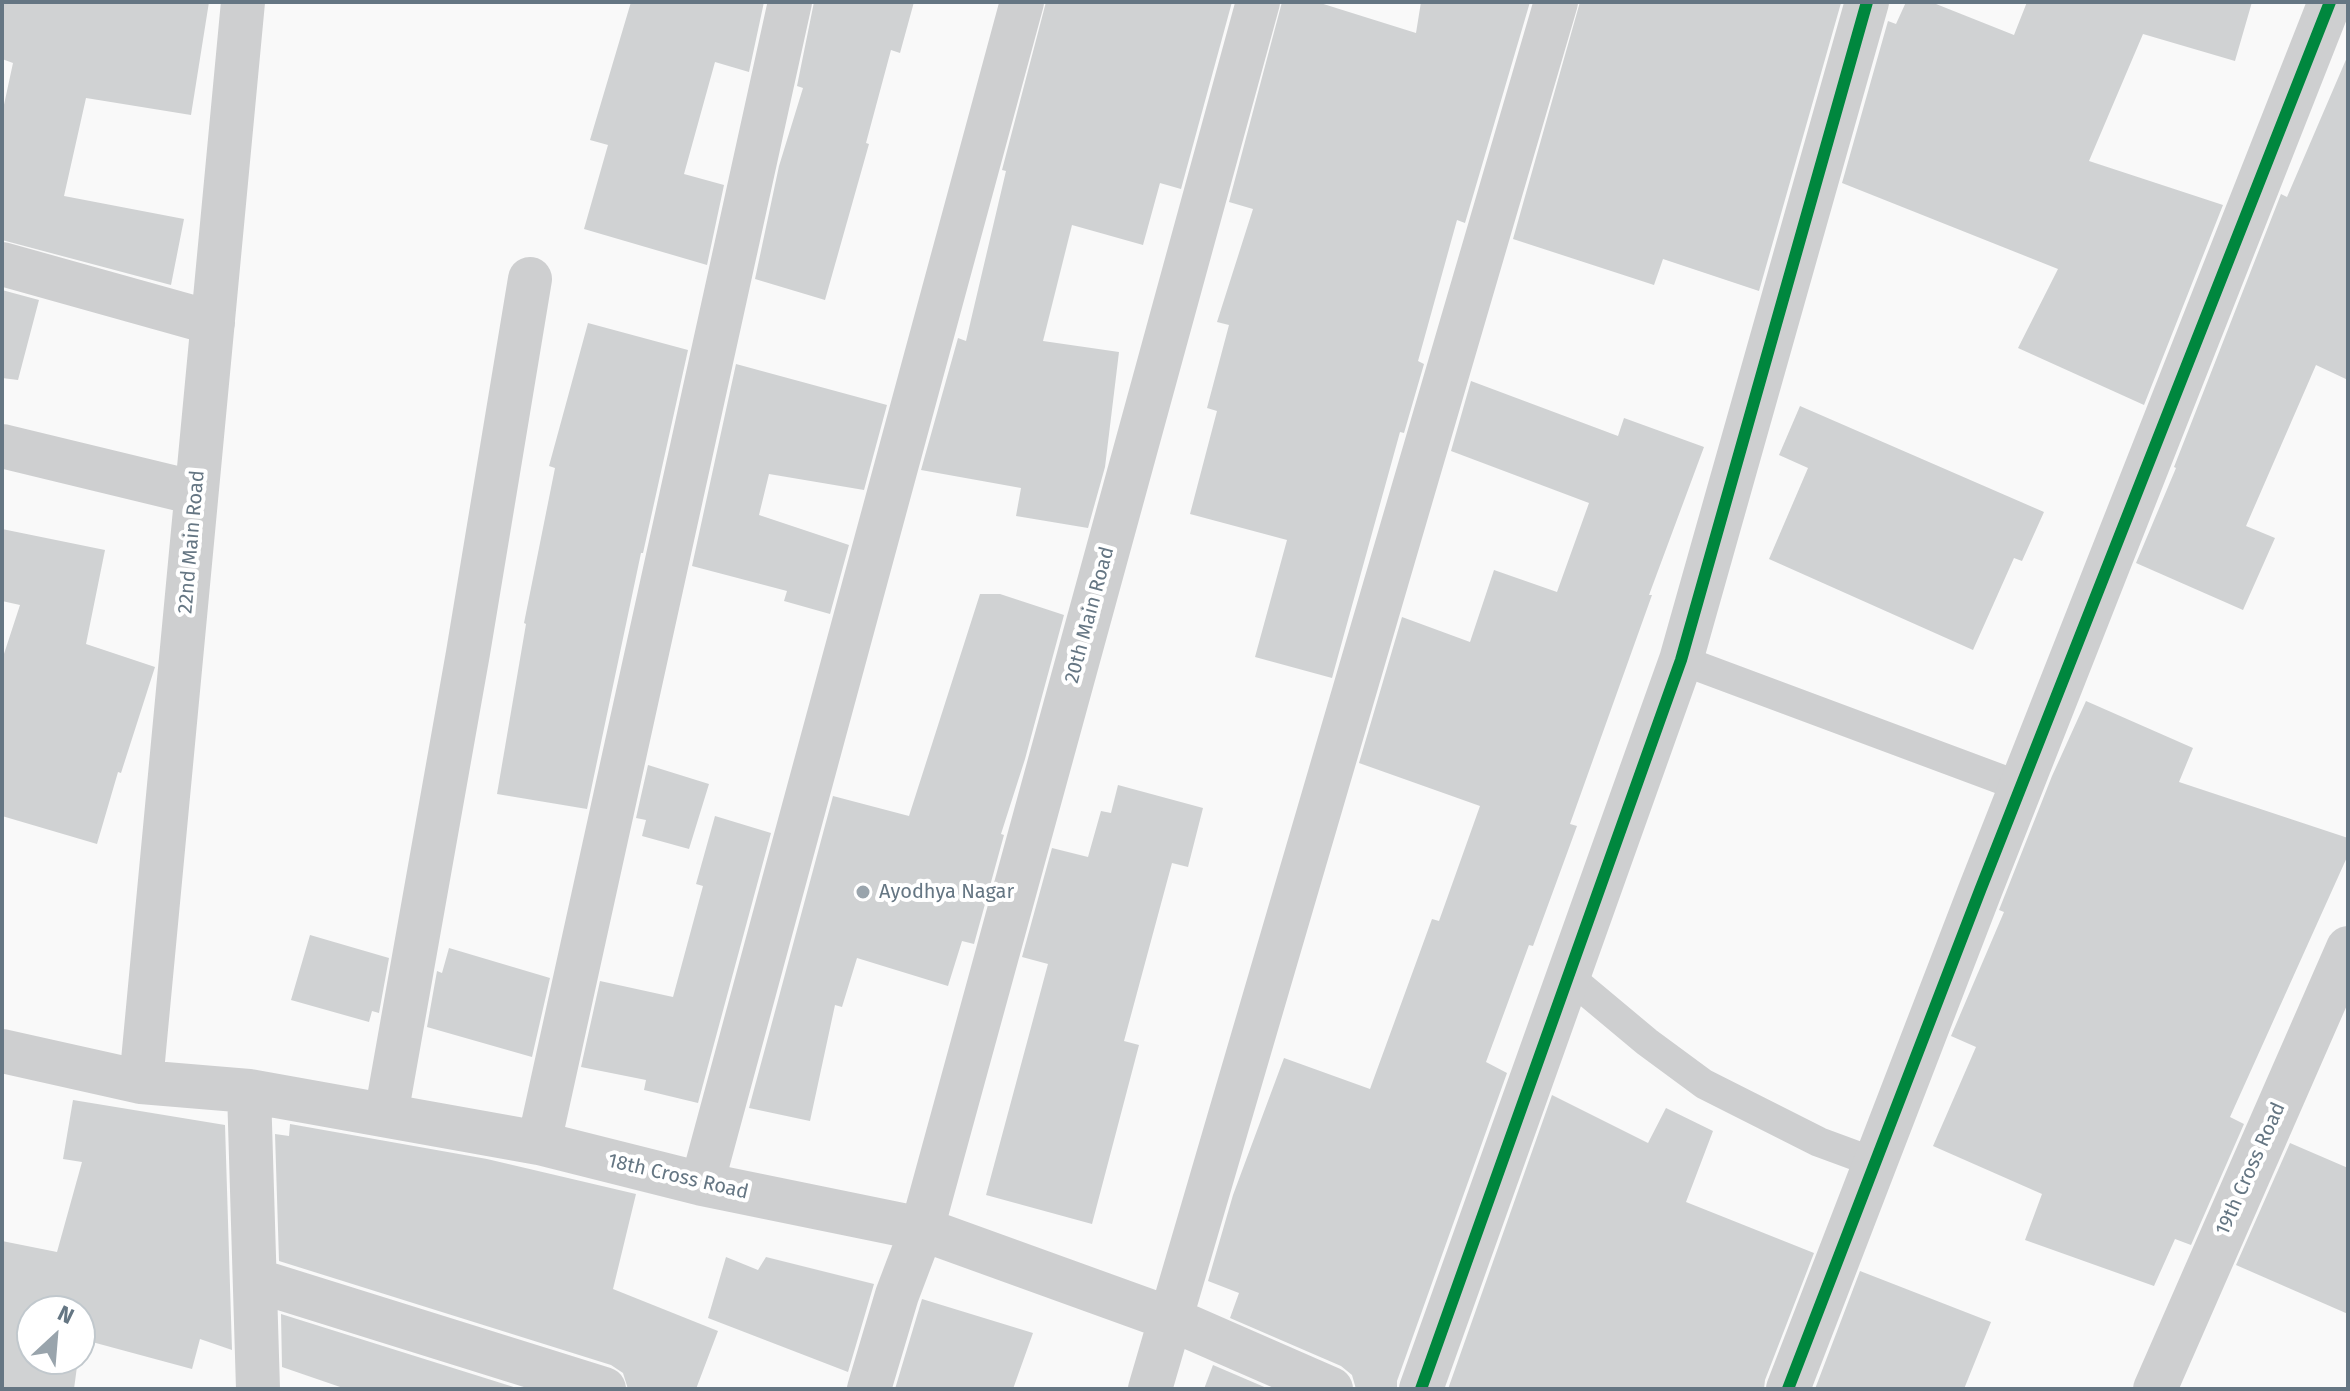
<!DOCTYPE html>
<html>
<head>
<meta charset="utf-8">
<style>
	body { margin:0 }
	#map { position:relative; width:2350px; height:1391px; overflow:hidden; background:#f9f9f9; font-family:"Fira Sans",sans-serif }
	canvas { display:block }
	.frame { position:absolute; inset:0; border:4px solid #657683; pointer-events:none }
	.north { position:absolute; left:16px; top:1295px; width:80px; height:80px; box-sizing:border-box; background:#fff; border:2px solid #c1c8cd; border-radius:50%; rotate:26deg; font-size:22px; font-weight:700; line-height:32px; text-align:center; color:#657683 }
	.north::after { content:''; display:block; margin:auto; width:28px; height:36px; background:#99a4ac; clip-path:polygon(50% 0,100% 100%,50% 72%,0 100%) }
</style>
</head>
<body>
<div id="map">
<canvas width="2350" height="1391"></canvas>
<div class="frame"></div>
<div class="north">N</div>
</div>
<script>
const g = document.querySelector('canvas').getContext('2d');
g.lineJoin = 'round';
function paint(path, color) { g.fillStyle = color; g.fill(path, 'evenodd'); }
function trace(path, color, width, dash) { g.strokeStyle = color; g.lineWidth = width; g.lineCap = dash ? 'butt' : 'round'; g.setLineDash(dash || []); g.stroke(path); }
function drawText(font, color, halo, rows, align = 'center') {
  g.font = font + ' "Fira Sans",sans-serif'; g.lineWidth = 8; g.setLineDash([]); g.textBaseline = 'middle'; g.strokeStyle = halo; g.fillStyle = color; for (const [text, x, y, turn = 0] of rows) {
    g.save(); g.translate(x, y); g.rotate((+turn || 0) * Math.PI / 180); g.textAlign = isNaN(turn) ? turn : align; if (halo) g.strokeText(text, 0, 0); g.fillText(text, 0, 0); g.restore();
  }
}
paint(new Path2D(`
	M 2,2 L 209,2 L 191,115 L 86,98 L 64,196 L 184,219 L 171,285 L 2,240 L 2,114 L 13,63 L 2,59 Z
	M 631,2 L 764,2 L 749,72 L 715,62 L 684,174 L 724,185 L 707,265 L 584,229 L 608,145 L 590,140 Z
	M 814,2 L 914,2 L 900,53 L 891,50 L 866,143 L 869,144 L 825,300 L 755,279 L 779,166 L 803,88 L 797,86 Z
	M 1046,2 L 1232,2 L 1181,189 L 1160,183 L 1143,245 L 1072,225 L 1043,341 L 1119,352 L 1105,467 L 1088,528 L 1016,516 L 1021,488 L 921,470 L 958,338 L 966,341 L 1006,171 L 1002,170 Z
	M 1282,2 L 1317,2 L 1416,33 L 1421,2 L 1530,2 L 1465,223 L 1457,220 L 1418,361 L 1424,364 L 1404,433 L 1400,432 L 1332,678 L 1255,657 L 1287,540 L 1190,514 L 1217,411 L 1207,408 L 1229,325 L 1217,322 L 1253,209 L 1229,202 Z
	M 1580,2 L 1841,3 L 1759,291 L 1663,259 L 1654,285 L 1513,239 Z
	M 1906,2 L 1931,2 L 2014,35 L 2027,2 L 2252,2 L 2235,61 L 2143,34 L 2089,161 L 2223,205 L 2144,405 L 2018,348 L 2058,269 L 1842,183 L 1888,21 L 1896,24 Z
	M 2348,55 L 2348,380 L 2316,365 L 2246,526 L 2275,538 L 2243,610 L 2136,563 L 2176,468 L 2174,467 L 2281,194 L 2287,197 Z
	M 2,290 L 39,300 L 18,380 L 2,378 Z
	M 588,323 L 688,350 L 643,553 L 641,553 L 587,809 L 497,794 L 526,624 L 524,623 L 555,468 L 549,466 Z
	M 736,364 L 887,405 L 864,490 L 769,474 L 759,515 L 849,545 L 830,614 L 784,601 L 787,591 L 692,566 Z
	M 1471,381 L 1618,436 L 1624,418 L 1704,447 L 1649,595 L 1652,595 L 1570,824 L 1577,826 L 1533,946 L 1529,945 L 1486,1062 L 1507,1073 L 1397,1381 L 1397,1389 L 1356,1389 L 1352,1375 L 1341,1366 L 1230,1318 L 1239,1293 L 1208,1281 L 1233,1195 L 1284,1058 L 1370,1089 L 1432,919 L 1439,921 L 1480,806 L 1359,763 L 1402,617 L 1470,642 L 1494,570 L 1557,592 L 1589,503 L 1451,451 Z
	M 1800,406 L 2044,512 L 2022,561 L 2014,558 L 1973,650 L 1769,559 L 1808,468 L 1779,455 Z
	M 2,529 L 105,550 L 86,644 L 155,667 L 121,773 L 118,772 L 97,844 L 2,816 L 2,660 L 20,605 L 2,601 Z
	M 980,594 L 1000,594 L 1064,615 L 1025,759 L 1001,834 L 1004,835 L 974,944 L 962,941 L 948,986 L 857,958 L 842,1007 L 835,1005 L 810,1121 L 749,1108 L 833,796 L 909,816 Z
	M 2086,701 L 2193,748 L 2179,782 L 2348,838 L 2348,855 L 2230,1117 L 2244,1124 L 2191,1245 L 2175,1239 L 2154,1286 L 2025,1240 L 2042,1194 L 1933,1146 L 1976,1047 L 1951,1036 L 2004,912 L 1999,910 L 2052,776 Z
	M 648,765 L 709,784 L 689,849 L 642,836 L 646,820 L 636,818 Z
	M 1118,785 L 1203,808 L 1188,867 L 1172,863 L 1124,1041 L 1139,1045 L 1092,1224 L 986,1195 L 1048,964 L 1022,957 L 1052,848 L 1088,857 L 1101,811 L 1111,813 Z
	M 715,816 L 771,833 L 698,1103 L 644,1090 L 646,1080 L 581,1067 L 600,981 L 673,997 L 703,886 L 696,884 Z
	M 310,935 L 389,958 L 379,1013 L 372,1011 L 369,1022 L 291,1000 Z
	M 449,948 L 550,978 L 532,1057 L 427,1027 L 437,971 L 442,973 Z
	M 1552,1095 L 1648,1143 L 1666,1108 L 1713,1131 L 1686,1202 L 1814,1253 L 1765,1380 L 1764,1389 L 1448,1389 Z
	M 73,1100 L 225,1125 L 232,1350 L 200,1339 L 192,1369 L 81,1339 L 80,1346 L 80,1311 L 32,1311 L 32,1359 L 78,1359 L 74,1389 L 2,1389 L 2,1241 L 57,1252 L 82,1162 L 63,1159 Z
	M 290,1124 L 487,1159 L 636,1194 L 613,1289 L 718,1331 L 696,1389 L 628,1389 L 623,1373 L 611,1365 L 279,1261 L 275,1134 L 289,1136 Z
	M 2290,1143 L 2348,1168 L 2348,1314 L 2236,1265 Z
	M 726,1257 L 758,1270 L 766,1257 L 874,1284 L 848,1372 L 708,1318 Z
	M 1860,1271 L 1991,1322 L 1964,1389 L 1815,1389 Z
	M 922,1299 L 1033,1333 L 1013,1389 L 895,1389 Z
	M 281,1314 L 520,1389 L 346,1389 L 282,1367 Z
	M 1213,1365 L 1269,1389 L 1204,1389 Z`), '#d0d2d3');
trace(new Path2D(`
	M 1681,660 L 2019,786
	M 1568,976 L 1647,1042 L 1704,1084 L 1819,1142 L 1876,1163`), '#cecfd0', 30);
trace(new Path2D(`
	M 2,264 L 213,323
	M 2,446 L 196,493
	M 2,1051 L 141,1082 L 249,1091 L 539,1143 L 702,1184 L 922,1229 L 1171,1319 L 1331,1389
	M 141,1082 L 243,2
	M 249,1091 L 258,1389
	M 386,1115 L 468,653 L 530,279
	M 539,1143 L 790,2
	M 702,1184 L 1022,2
	M 255,1280 L 604,1389
	M 869,1389 L 897,1295 L 922,1229 L 1258,2
	M 1150,1389 L 1556,2
	M 1421,1389 L 1681,660 L 1867,2
	M 1788,1389 L 1981,888 L 2330,2
	M 2155,1389 L 2348,948`), '#cecfd0', 44);
trace(new Path2D(`
	M 1421,1389 L 1681,660 L 1867,2
	M 1788,1389 L 1981,888 L 2330,2`), '#00873e', 12);
for (const [x, y, r, color] of [
	[863,892,8,"#99a4ac"]
]) { const dot = new Path2D(); dot.arc(x, y, r, 0, 2 * Math.PI); g.fillStyle = color; g.fill(dot); trace(dot, '#fff', 3); }
drawText('20px', '#657683', '#fff', [
	["22nd Main Road",192,542,-85],
	["20th Main Road",1090,615,-75],
	["19th Cross Road",2251,1169,-66],
	["18th Cross Road",678,1177,13]
]);
drawText('20px', '#657683', '#fff', [
	["Ayodhya Nagar",879,892]
], 'left');
</script>
</body>
</html>
